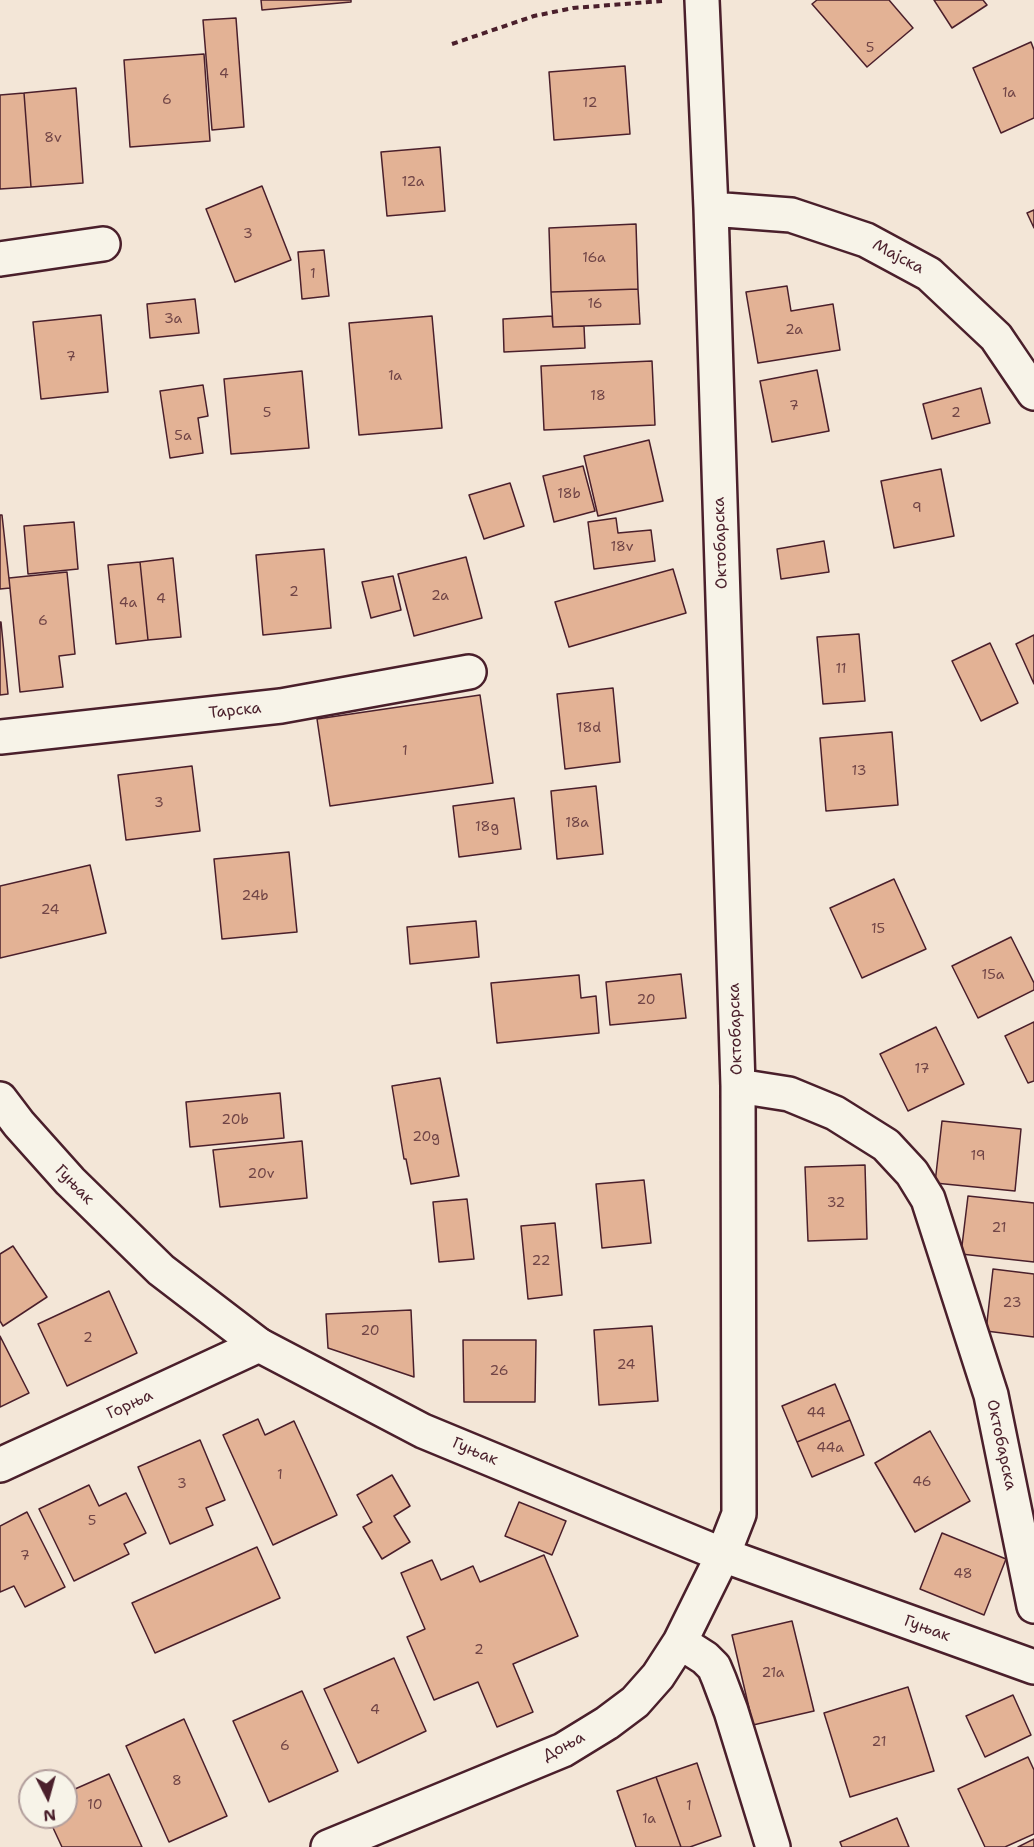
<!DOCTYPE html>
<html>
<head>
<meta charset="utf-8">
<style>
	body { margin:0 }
	#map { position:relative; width:1034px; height:1847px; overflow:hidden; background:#f3e6d7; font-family:"Shantell Sans",sans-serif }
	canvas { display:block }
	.north { position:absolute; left:18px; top:1769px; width:60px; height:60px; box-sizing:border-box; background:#f7f3e8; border:2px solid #b29e9c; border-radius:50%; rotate:174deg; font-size:16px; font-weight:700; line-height:24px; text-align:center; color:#4a1f2b }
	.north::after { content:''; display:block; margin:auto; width:21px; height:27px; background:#4a1f2b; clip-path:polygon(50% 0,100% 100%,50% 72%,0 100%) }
</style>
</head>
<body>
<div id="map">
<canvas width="1034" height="1847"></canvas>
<div class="north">N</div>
</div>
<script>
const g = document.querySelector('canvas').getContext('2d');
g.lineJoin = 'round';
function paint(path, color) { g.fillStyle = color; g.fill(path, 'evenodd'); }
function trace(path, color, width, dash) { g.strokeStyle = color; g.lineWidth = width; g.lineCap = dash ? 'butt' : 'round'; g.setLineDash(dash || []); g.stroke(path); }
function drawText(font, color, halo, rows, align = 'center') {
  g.font = font + ' "Shantell Sans",sans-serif'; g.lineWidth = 6; g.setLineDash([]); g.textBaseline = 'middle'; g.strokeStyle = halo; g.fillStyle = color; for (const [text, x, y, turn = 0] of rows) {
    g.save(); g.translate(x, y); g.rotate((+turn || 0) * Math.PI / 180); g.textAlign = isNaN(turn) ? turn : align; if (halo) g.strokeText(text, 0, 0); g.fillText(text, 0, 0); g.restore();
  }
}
const building = new Path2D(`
	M 261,0 L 351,0 L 351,2 L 262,10 Z
	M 817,0 L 889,0 L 913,28 L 867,67 L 812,4 Z
	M 934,0 L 983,0 L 987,5 L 952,28 Z
	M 236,18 L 244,127 L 212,130 L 203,20 Z
	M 1031,42 L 1034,50 L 1034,118 L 1001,133 L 973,68 Z
	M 204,54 L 210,141 L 130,147 L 124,60 Z
	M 625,66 L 630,134 L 554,140 L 549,72 Z
	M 76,88 L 83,183 L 31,187 L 24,93 Z
	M 24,93 L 31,187 L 0,189 L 0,95 Z
	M 440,147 L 445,211 L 387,216 L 381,152 Z
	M 262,186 L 291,260 L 235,282 L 206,209 Z
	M 1034,210 L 1034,228 L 1027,213 Z
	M 636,224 L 638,289 L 551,292 L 549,228 Z
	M 324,250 L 329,296 L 302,299 L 298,252 Z
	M 787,286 L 791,311 L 833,304 L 840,350 L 758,363 L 746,292 Z
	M 638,289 L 640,324 L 553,327 L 551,292 Z
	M 195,299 L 199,333 L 150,338 L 147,304 Z
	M 101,315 L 108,392 L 41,399 L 33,322 Z
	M 432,316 L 442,428 L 359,435 L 349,323 Z
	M 552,316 L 553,327 L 584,326 L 585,348 L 504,352 L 503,319 Z
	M 652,361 L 655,425 L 544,430 L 541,366 Z
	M 817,370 L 829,431 L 772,442 L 760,381 Z
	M 302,371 L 309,448 L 231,454 L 224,379 Z
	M 203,385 L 208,416 L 198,418 L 203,453 L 170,458 L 160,391 Z
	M 981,388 L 990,423 L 932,439 L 923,404 Z
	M 649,440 L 663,501 L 598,516 L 584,456 Z
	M 583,466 L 595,511 L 554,522 L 543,476 Z
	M 941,469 L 954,536 L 894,548 L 881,481 Z
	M 510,483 L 524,526 L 484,539 L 469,495 Z
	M 0,515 L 2,515 L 10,588 L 0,589 Z
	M 616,518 L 618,533 L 651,530 L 655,561 L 594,569 L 588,522 Z
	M 74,522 L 78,569 L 28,574 L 24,526 Z
	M 824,541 L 829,572 L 781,579 L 777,549 Z
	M 324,549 L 331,628 L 263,635 L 256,555 Z
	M 466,557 L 482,618 L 414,636 L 398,574 Z
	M 173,558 L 181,637 L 148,640 L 140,562 Z
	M 140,562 L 148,640 L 116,644 L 108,565 Z
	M 673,569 L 686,613 L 569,647 L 555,602 Z
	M 67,572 L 75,654 L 59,656 L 63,687 L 20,692 L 9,578 Z
	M 393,576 L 401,610 L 371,618 L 362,582 Z
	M 0,622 L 1,622 L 8,694 L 0,695 Z
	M 859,634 L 865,701 L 823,704 L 817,637 Z
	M 1034,635 L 1034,684 L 1016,644 Z
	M 990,643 L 1018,703 L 981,721 L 952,661 Z
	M 613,688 L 620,762 L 565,769 L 557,694 Z
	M 480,695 L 493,783 L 330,806 L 317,719 Z
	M 892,732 L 898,805 L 826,811 L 820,738 Z
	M 192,766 L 200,831 L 126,840 L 118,775 Z
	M 596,786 L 603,854 L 557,859 L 551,791 Z
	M 514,798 L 521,849 L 459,857 L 453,806 Z
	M 289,852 L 297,932 L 222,939 L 214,859 Z
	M 90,865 L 106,933 L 0,958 L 0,886 Z
	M 894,879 L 926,949 L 862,978 L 830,908 Z
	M 476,921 L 479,957 L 410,964 L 407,927 Z
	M 1011,937 L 1034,983 L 1034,990 L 978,1018 L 952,966 Z
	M 681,974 L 686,1018 L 610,1025 L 606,982 Z
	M 579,975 L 581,998 L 596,996 L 599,1033 L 497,1043 L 491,983 Z
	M 1034,1022 L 1034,1081 L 1028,1083 L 1005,1036 Z
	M 936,1027 L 964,1084 L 908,1111 L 880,1054 Z
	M 440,1078 L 459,1176 L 411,1184 L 406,1159 L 404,1159 L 392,1086 Z
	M 280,1093 L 284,1138 L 190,1147 L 186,1102 Z
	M 942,1121 L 1021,1129 L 1015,1191 L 935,1183 Z
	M 302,1141 L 307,1198 L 220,1207 L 213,1150 Z
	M 865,1165 L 867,1239 L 808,1241 L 805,1167 Z
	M 644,1180 L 651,1243 L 602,1248 L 596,1184 Z
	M 968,1196 L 1034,1203 L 1034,1262 L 961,1254 Z
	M 467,1199 L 474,1259 L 439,1262 L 433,1202 Z
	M 555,1223 L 562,1295 L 528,1299 L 521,1226 Z
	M 13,1246 L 47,1297 L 3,1326 L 0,1321 L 0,1254 Z
	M 993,1269 L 1034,1274 L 1034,1337 L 986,1331 Z
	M 109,1291 L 137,1353 L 67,1386 L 38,1324 Z
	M 411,1310 L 414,1377 L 328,1348 L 326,1314 Z
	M 652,1326 L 658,1401 L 599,1405 L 594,1330 Z
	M 0,1336 L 29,1393 L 0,1407 Z
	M 463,1340 L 536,1340 L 535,1402 L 464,1402 Z
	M 835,1384 L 850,1420 L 797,1442 L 782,1406 Z
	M 258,1419 L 265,1435 L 294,1421 L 337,1515 L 273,1545 L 223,1435 Z
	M 850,1420 L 864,1455 L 812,1477 L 797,1442 Z
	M 930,1431 L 970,1501 L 915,1532 L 875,1463 Z
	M 200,1440 L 225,1500 L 206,1508 L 213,1525 L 170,1544 L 138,1467 Z
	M 392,1475 L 410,1506 L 394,1516 L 410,1542 L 382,1559 L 363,1527 L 372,1522 L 357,1495 Z
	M 89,1485 L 99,1506 L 126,1493 L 146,1533 L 124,1544 L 129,1554 L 74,1581 L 39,1509 Z
	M 519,1502 L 566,1521 L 552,1555 L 505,1536 Z
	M 27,1512 L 65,1587 L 25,1607 L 14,1586 L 0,1592 L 0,1526 Z
	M 942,1533 L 1006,1559 L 984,1615 L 920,1589 Z
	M 257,1547 L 280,1598 L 155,1653 L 132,1603 Z
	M 544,1555 L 578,1636 L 513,1664 L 533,1712 L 497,1727 L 478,1682 L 434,1700 L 407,1637 L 425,1629 L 401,1573 L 432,1560 L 441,1580 L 473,1566 L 480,1582 Z
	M 792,1621 L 814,1711 L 753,1725 L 732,1635 Z
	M 394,1658 L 426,1731 L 358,1763 L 324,1689 Z
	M 908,1687 L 934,1771 L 850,1797 L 824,1713 Z
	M 302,1691 L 338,1771 L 269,1802 L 233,1721 Z
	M 1013,1695 L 1031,1735 L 985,1757 L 966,1716 Z
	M 184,1719 L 227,1816 L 169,1842 L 126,1746 Z
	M 1028,1757 L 1034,1770 L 1034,1834 L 1005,1847 L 985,1847 L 958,1789 Z
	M 697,1763 L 721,1836 L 690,1847 L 681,1847 L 656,1777 Z
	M 109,1774 L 142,1847 L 62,1847 L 48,1817 L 66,1817 L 66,1793 Z
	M 656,1777 L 681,1847 L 636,1847 L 617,1791 Z
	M 897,1818 L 909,1847 L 842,1847 L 840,1842 Z
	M 1034,1839 L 1034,1847 L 1018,1847 Z`);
paint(building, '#e3b295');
trace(building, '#4a1f2b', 1.5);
const street = new Path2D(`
	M 711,209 L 791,215 L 866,240 L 929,274 L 996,337 L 1034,393
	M 0,259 L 103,244
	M 0,737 L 281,706 L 469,672
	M 738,1086 L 789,1094 L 835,1113 L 886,1145 L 912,1173 L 928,1199 L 991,1395 L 1034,1606
	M 0,1465 L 259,1345
	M 680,1642 L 705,1658 L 714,1667 L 719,1679 L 731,1711 L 773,1847
	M 328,1847 L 563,1750 L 607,1723 L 635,1702 L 658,1676 L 680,1642 L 723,1555 L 739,1514 L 738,1086 L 711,209 L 702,0`);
const secondary = new Path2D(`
	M 0,1099 L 19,1124 L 70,1181 L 161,1270 L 259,1345 L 423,1431 L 723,1555 L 1034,1667`);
trace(street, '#4a1f2b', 38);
trace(secondary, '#4a1f2b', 38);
trace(new Path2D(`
	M 452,44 L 534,16 L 573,8 L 662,1`), '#4a1f2b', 4, [6, 4.5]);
trace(street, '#f7f3e8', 33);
trace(secondary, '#f7f3e8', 33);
drawText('14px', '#704446', null, [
	["5",870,48],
	["4",224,74],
	["1a",1009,93],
	["6",167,100],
	["12",590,103],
	["8v",53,138],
	["12a",413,182],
	["3",248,234],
	["16a",594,258],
	["1",313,274],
	["16",595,304],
	["3a",173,319],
	["2a",794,330],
	["7",71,357],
	["1a",395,376],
	["18",598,396],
	["7",794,406],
	["5",267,413],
	["2",956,413],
	["5a",183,436],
	["18b",569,494],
	["9",917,508],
	["18v",622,547],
	["2",294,592],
	["2a",440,596],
	["4",161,599],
	["4a",128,603],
	["6",43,621],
	["11",841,669],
	["18d",589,728],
	["1",405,751],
	["13",859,771],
	["3",159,803],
	["18a",577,823],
	["18g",487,827],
	["24b",255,896],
	["24",50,910],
	["15",878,929],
	["15a",993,975],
	["20",646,1000],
	["17",922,1069],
	["20b",235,1120],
	["20g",426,1137],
	["19",978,1156],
	["20v",261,1174],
	["32",836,1203],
	["21",999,1228],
	["22",541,1261],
	["23",1012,1303],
	["20",370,1331],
	["2",88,1338],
	["24",626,1365],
	["26",499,1371],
	["44",816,1413],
	["44a",830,1448],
	["1",280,1475],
	["46",922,1482],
	["3",182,1484],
	["5",92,1521],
	["7",25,1556],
	["48",963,1574],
	["2",479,1650],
	["21a",773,1673],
	["4",375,1710],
	["21",879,1742],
	["6",285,1746],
	["8",177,1781],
	["10",95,1805],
	["1",689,1806],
	["1a",649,1819]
]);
drawText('16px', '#4a1f2b', '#f7f3e8', [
	["Мајска",898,257,28],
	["Октобарска",721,543,-92],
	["Тарска",235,711,-6],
	["Октобарска",736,1029,-92],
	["Гуњак",74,1185,46],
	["Горња",130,1405,-25],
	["Октобарска",1001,1445,78],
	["Гуњак",475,1452,23],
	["Гуњак",927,1629,20],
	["Доња",564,1747,-28]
]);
</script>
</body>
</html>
